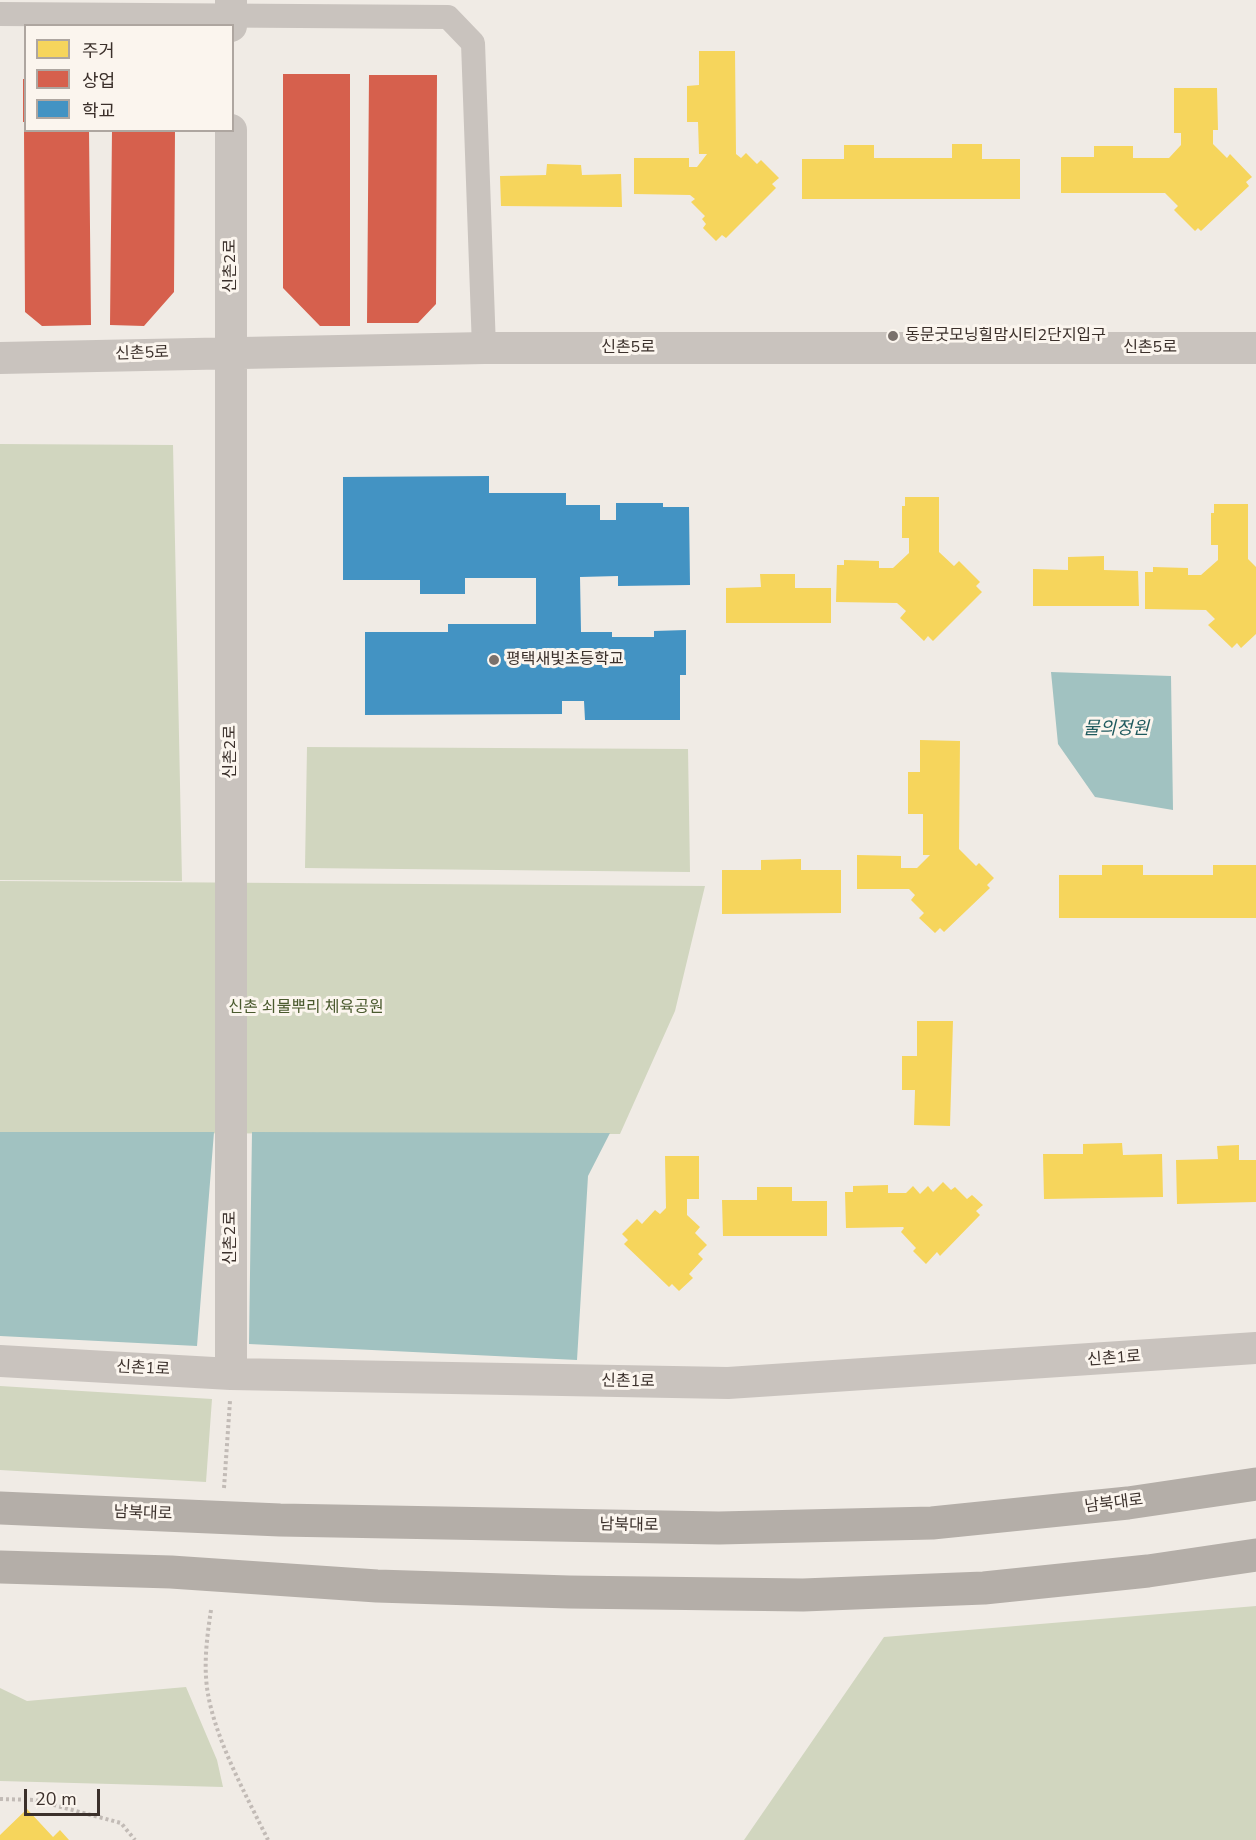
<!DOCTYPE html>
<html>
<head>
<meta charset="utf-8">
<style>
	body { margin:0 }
	#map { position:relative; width:1256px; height:1840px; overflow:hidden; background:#f0ebe5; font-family:"Nunito Sans","Noto Sans KR",sans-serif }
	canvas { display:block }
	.legend { position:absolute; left:24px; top:24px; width:210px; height:108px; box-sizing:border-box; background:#fbf5ee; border:2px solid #aea6a0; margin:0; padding:8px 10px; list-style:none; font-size:18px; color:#3b302b }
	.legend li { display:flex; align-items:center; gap:12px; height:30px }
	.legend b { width:30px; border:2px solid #aea6a0 }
	.scale { position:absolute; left:24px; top:1789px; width:76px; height:27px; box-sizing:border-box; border:3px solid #3b302b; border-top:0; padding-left:8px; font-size:18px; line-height:21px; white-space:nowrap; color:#3b302b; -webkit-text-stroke:4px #fbf5ee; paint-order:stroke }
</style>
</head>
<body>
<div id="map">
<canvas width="1256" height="1840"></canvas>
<ul class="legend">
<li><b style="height:16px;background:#f6d55c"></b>주거</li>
<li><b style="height:16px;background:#d6604d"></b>상업</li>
<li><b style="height:16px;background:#4393c3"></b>학교</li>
</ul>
<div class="scale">20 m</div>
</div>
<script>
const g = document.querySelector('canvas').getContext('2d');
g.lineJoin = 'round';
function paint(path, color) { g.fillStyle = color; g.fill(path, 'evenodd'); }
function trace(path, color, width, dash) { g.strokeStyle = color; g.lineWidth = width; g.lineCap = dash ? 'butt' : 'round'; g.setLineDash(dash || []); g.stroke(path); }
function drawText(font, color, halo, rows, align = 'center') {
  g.font = font + ' "Nunito Sans","Noto Sans KR",sans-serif'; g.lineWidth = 6; g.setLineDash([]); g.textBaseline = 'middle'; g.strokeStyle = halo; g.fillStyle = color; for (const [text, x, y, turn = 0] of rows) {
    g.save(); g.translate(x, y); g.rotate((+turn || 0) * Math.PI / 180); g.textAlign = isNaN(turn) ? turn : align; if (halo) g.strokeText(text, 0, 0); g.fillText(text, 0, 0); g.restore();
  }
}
paint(new Path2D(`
	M 0,444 L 173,445 L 182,881 L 0,880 Z
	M 307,747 L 688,749 L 690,872 L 305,868 Z
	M 0,881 L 705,886 L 675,1011 L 620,1134 L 0,1133 Z
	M 0,1386 L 212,1399 L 206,1482 L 0,1470 Z
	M 1256,1606 L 1256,1840 L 744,1840 L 884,1637 Z
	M 186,1687 L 217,1760 L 223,1787 L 0,1781 L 0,1688 L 27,1701 Z`), '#d1d6bf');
paint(new Path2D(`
	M 1051,672 L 1171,676 L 1173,810 L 1095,797 L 1058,744 Z
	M 0,1132 L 214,1132 L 197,1346 L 0,1336 Z
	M 252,1132 L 610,1133 L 588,1176 L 577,1360 L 249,1344 Z`), '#a1c2c1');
paint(new Path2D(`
	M 699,51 L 735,51 L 736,154 L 741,158 L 746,153 L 757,164 L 761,160 L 779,178 L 772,184 L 776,188 L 726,238 L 722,235 L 716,241 L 703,228 L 706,224 L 702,219 L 705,216 L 691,202 L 695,199 L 690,195 L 634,194 L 634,158 L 689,158 L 689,167 L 697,167 L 707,154 L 699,154 L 698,122 L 687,122 L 687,86 L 699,85 Z
	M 1174,88 L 1217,88 L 1218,130 L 1213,130 L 1213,144 L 1227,158 L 1230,154 L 1252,177 L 1246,182 L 1249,186 L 1201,231 L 1198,228 L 1195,231 L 1174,210 L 1178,206 L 1165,193 L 1061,193 L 1061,157 L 1094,157 L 1094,146 L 1133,146 L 1133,158 L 1169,158 L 1181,145 L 1181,133 L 1174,133 Z
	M 952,144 L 982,144 L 982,159 L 1020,159 L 1020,199 L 802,199 L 802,159 L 844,159 L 844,145 L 874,145 L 874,158 L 952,158 Z
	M 547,164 L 581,165 L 582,175 L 621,174 L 622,207 L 501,206 L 500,176 L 546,175 Z
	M 905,497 L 939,497 L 939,552 L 954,566 L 959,561 L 980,582 L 976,586 L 982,592 L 933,641 L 928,636 L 924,641 L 900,618 L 906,611 L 897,603 L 836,602 L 837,565 L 844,565 L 844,560 L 879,561 L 879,568 L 893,568 L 909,553 L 909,538 L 902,538 L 902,506 L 905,506 Z
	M 1214,504 L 1248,504 L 1248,559 L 1256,567 L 1256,634 L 1241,648 L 1237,643 L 1232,648 L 1208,625 L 1215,619 L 1206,610 L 1145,609 L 1145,572 L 1153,572 L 1153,567 L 1188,568 L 1188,575 L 1201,575 L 1218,560 L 1218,545 L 1211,545 L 1211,513 L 1214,513 Z
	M 1104,556 L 1104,570 L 1138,571 L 1139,606 L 1033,606 L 1033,569 L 1068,570 L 1068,557 Z
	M 760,574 L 795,574 L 795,588 L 831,588 L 831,623 L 726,623 L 726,588 L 761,587 Z
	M 920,740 L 960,741 L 959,849 L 976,866 L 979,863 L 994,878 L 987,885 L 990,888 L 944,932 L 940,928 L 935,933 L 919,918 L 924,913 L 911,900 L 915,895 L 909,889 L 857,889 L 857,855 L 901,856 L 901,868 L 917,868 L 930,855 L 923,855 L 923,814 L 908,814 L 908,772 L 920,772 Z
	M 801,859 L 801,870 L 841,870 L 841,913 L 722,914 L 722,870 L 761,870 L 761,860 Z
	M 1102,865 L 1143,865 L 1143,875 L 1213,875 L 1213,865 L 1256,865 L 1256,918 L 1059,918 L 1059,875 L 1102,875 Z
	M 917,1021 L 953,1021 L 950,1126 L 914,1125 L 915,1090 L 902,1090 L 902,1056 L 917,1056 Z
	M 1122,1143 L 1123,1155 L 1162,1154 L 1163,1197 L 1044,1199 L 1043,1154 L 1083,1154 L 1083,1144 Z
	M 1239,1145 L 1239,1160 L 1256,1160 L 1256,1202 L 1177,1204 L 1176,1160 L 1218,1159 L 1217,1146 Z
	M 665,1156 L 699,1156 L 699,1199 L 687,1199 L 687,1215 L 700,1227 L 695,1233 L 707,1245 L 698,1254 L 703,1259 L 689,1274 L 693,1278 L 679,1291 L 672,1284 L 669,1287 L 624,1244 L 628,1240 L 622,1234 L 637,1219 L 642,1224 L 655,1210 L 660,1214 L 666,1208 Z
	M 943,1182 L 951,1190 L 955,1187 L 967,1199 L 972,1195 L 983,1205 L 976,1211 L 980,1215 L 940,1256 L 937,1252 L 926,1264 L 913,1251 L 916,1248 L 901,1232 L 904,1228 L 903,1227 L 846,1228 L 845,1192 L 853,1192 L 853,1186 L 888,1185 L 888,1193 L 906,1193 L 913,1186 L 920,1194 L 928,1186 L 933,1192 Z
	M 757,1187 L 792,1187 L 792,1201 L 827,1201 L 827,1236 L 723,1236 L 722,1200 L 757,1200 Z
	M 27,1809 L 53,1837 L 60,1830 L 69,1840 L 0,1840 L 0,1835 Z`), '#f6d55c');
paint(new Path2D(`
	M 283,74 L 350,74 L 350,326 L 320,326 L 283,288 Z
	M 369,75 L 437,75 L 436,304 L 418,323 L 367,323 Z
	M 23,79 L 26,79 L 26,122 L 23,122 Z
	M 24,130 L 89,130 L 91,325 L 42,326 L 25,312 Z
	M 112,130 L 175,130 L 174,292 L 144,326 L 110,325 Z`), '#d6604d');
paint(new Path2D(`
	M 489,476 L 489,493 L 566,493 L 566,505 L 600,505 L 600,520 L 616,520 L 616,503 L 663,503 L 663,507 L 689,507 L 690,585 L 618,586 L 618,576 L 580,577 L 581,632 L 612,632 L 612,637 L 654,637 L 654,631 L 686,630 L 686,675 L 680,675 L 680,720 L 585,720 L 584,701 L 562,701 L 562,714 L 365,715 L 365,632 L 448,632 L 448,624 L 536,624 L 536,578 L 465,578 L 465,594 L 420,594 L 420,580 L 343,580 L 343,477 Z`), '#4393c3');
trace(new Path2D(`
	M 224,1488 L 230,1401
	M 211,1610 C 207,1637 203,1666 208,1694 C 216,1741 247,1797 268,1840
	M 0,1799 L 35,1800 L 121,1823 L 135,1840`), '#c2bbb6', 4, [3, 3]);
trace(new Path2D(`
	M 0,14 L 448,17 L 473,43 L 484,348`), '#c9c3be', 24);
trace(new Path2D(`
	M 231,0 L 231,26
	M 231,130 L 231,1374
	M 0,358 L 484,348 L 1256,348
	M 0,1361 L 231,1374 L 728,1383 L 1256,1348`), '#c9c3be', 32);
trace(new Path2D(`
	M 0,1508 L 280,1520 L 719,1528 L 932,1523 L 1128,1503 L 1256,1484
	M 0,1567 L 171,1572 L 377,1586 L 569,1592 L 803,1595 L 984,1588 L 1148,1571 L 1256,1555`), '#b4aea8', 33);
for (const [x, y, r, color] of [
	[893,336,6,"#7a716c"],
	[494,660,6,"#7a716c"]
]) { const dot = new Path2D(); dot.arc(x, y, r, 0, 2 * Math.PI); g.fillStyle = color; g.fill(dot); trace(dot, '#fbf5ee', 2); }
drawText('16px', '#3b302b', '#fbf5ee', [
	["신촌2로",231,266,-90],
	["신촌5로",628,348],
	["신촌5로",1150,348],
	["신촌5로",142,354,-2],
	["신촌2로",231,752,-90],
	["신촌2로",231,1238,-90],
	["신촌1로",1114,1359,-4],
	["신촌1로",143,1369,3],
	["신촌1로",628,1382,1],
	["남북대로",1114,1504,-7],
	["남북대로",143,1514,2],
	["남북대로",629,1526,1]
]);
drawText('16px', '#3b302b', '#fbf5ee', [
	["동문굿모닝힐맘시티2단지입구",905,336],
	["평택새빛초등학교",506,660]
], 'left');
drawText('16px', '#4a5a2e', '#fbf5ee', [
	["신촌 쇠물뿌리 체육공원",306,1008]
]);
drawText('italic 18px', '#1f5a5e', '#fbf5ee', [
	["물의정원",1116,730]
]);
</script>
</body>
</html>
